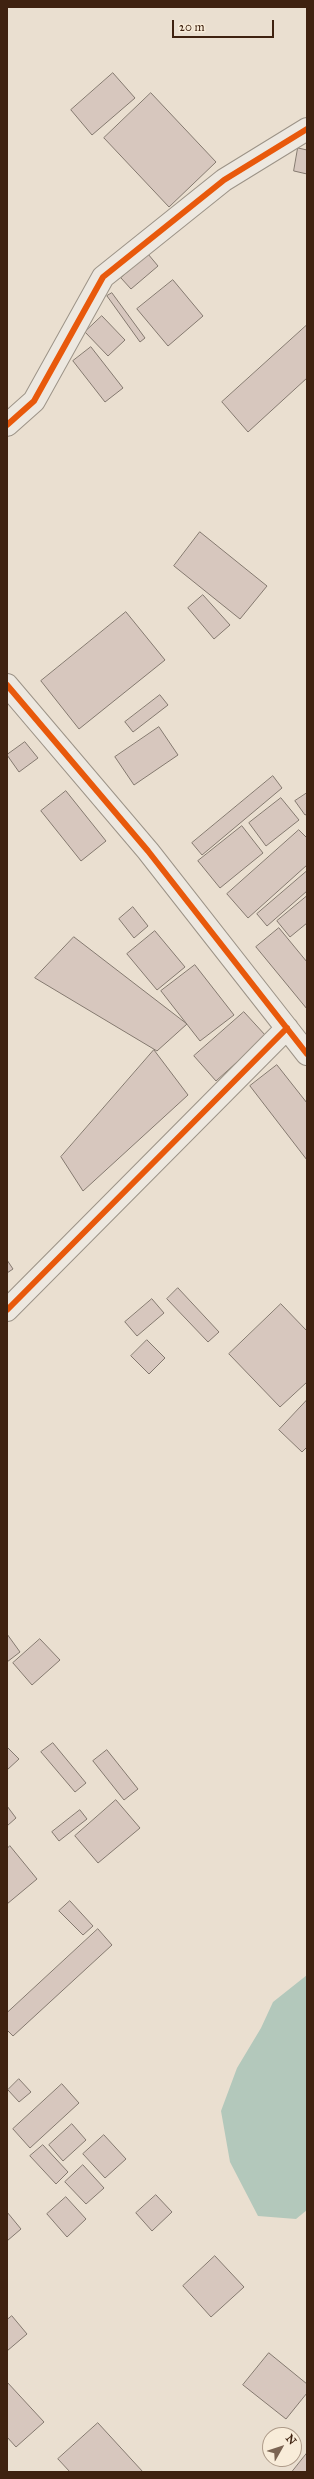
<!DOCTYPE html>
<html>
<head>
<meta charset="utf-8">
<style>
	body { margin:0 }
	#map { position:relative; width:314px; height:2479px; overflow:hidden; background:#eadfd0; font-family:"IM FELL Great Primer",serif }
	canvas { display:block }
	.frame { position:absolute; inset:0; border:8px solid #3f2210; pointer-events:none }
	.north { position:absolute; left:262px; top:2427px; width:40px; height:40px; box-sizing:border-box; background:#f8ecd9; border:1px solid #ae9b89; border-radius:50%; rotate:51deg; font-size:11px; font-weight:700; line-height:16px; text-align:center; color:#3f2210 }
	.north::after { content:''; display:block; margin:auto; width:14px; height:18px; background:#7b6453; clip-path:polygon(50% 0,100% 100%,50% 72%,0 100%) }
	.scale { position:absolute; left:172px; top:20px; width:102px; height:18px; box-sizing:border-box; border:2px solid #3f2210; border-top:0; padding-left:5px; font-size:12px; line-height:14px; white-space:nowrap; color:#3f2210; -webkit-text-stroke:3px #f8ecd9; paint-order:stroke }
</style>
</head>
<body>
<div id="map">
<canvas width="314" height="2479"></canvas>
<div class="frame"></div>
<div class="north">N</div>
<div class="scale">20 m</div>
</div>
<script>
const g = document.querySelector('canvas').getContext('2d');
g.lineJoin = 'round';
function paint(path, color) { g.fillStyle = color; g.fill(path, 'evenodd'); }
function trace(path, color, width, dash) { g.strokeStyle = color; g.lineWidth = width; g.lineCap = dash ? 'butt' : 'round'; g.setLineDash(dash || []); g.stroke(path); }
paint(new Path2D(`
	M 307,1975 L 307,2210 L 296,2219 L 258,2216 L 230,2162 L 221,2111 L 237,2068 L 261,2028 L 273,2002 Z`), '#b3c8bb');
const building = new Path2D(`
	M 113,73 L 135,98 L 92,135 L 71,110 Z
	M 151,93 L 216,162 L 169,207 L 104,138 Z
	M 298,148 L 307,150 L 307,174 L 294,171 Z
	M 148,254 L 158,266 L 131,289 L 121,278 Z
	M 173,280 L 203,316 L 168,346 L 137,309 Z
	M 112,293 L 145,338 L 140,342 L 107,296 Z
	M 102,316 L 125,340 L 108,356 L 85,332 Z
	M 307,325 L 307,378 L 248,432 L 222,402 Z
	M 91,347 L 123,388 L 105,402 L 73,361 Z
	M 200,532 L 267,586 L 240,619 L 174,566 Z
	M 203,595 L 230,625 L 214,639 L 188,608 Z
	M 126,612 L 165,660 L 79,729 L 41,681 Z
	M 160,695 L 168,705 L 133,732 L 125,722 Z
	M 159,727 L 178,755 L 134,785 L 115,757 Z
	M 25,742 L 38,758 L 19,772 L 7,755 Z
	M 273,776 L 282,788 L 202,855 L 192,843 Z
	M 66,791 L 106,841 L 81,861 L 41,811 Z
	M 307,793 L 307,814 L 305,815 L 295,801 Z
	M 281,798 L 299,820 L 266,846 L 249,823 Z
	M 242,826 L 263,853 L 220,888 L 198,861 Z
	M 299,830 L 307,838 L 307,865 L 248,918 L 227,894 Z
	M 307,871 L 307,891 L 267,926 L 257,914 Z
	M 307,896 L 307,923 L 290,937 L 277,921 Z
	M 133,907 L 148,926 L 134,938 L 119,919 Z
	M 279,928 L 307,962 L 307,1009 L 256,947 Z
	M 155,931 L 185,967 L 157,990 L 127,954 Z
	M 74,937 L 187,1024 L 157,1051 L 35,978 Z
	M 195,965 L 234,1015 L 200,1041 L 161,991 Z
	M 244,1012 L 266,1036 L 216,1081 L 194,1056 Z
	M 154,1050 L 188,1095 L 83,1191 L 61,1157 Z
	M 277,1065 L 307,1103 L 307,1160 L 250,1086 Z
	M 7,1260 L 13,1269 L 7,1273 Z
	M 178,1288 L 219,1332 L 208,1342 L 167,1299 Z
	M 152,1299 L 164,1313 L 137,1336 L 125,1322 Z
	M 281,1304 L 307,1331 L 307,1382 L 280,1407 L 229,1354 Z
	M 147,1340 L 165,1358 L 149,1374 L 131,1356 Z
	M 307,1400 L 307,1447 L 302,1452 L 279,1430 Z
	M 7,1634 L 20,1652 L 7,1662 Z
	M 40,1639 L 60,1660 L 32,1685 L 13,1663 Z
	M 53,1743 L 86,1783 L 75,1792 L 41,1752 Z
	M 7,1747 L 19,1759 L 7,1770 Z
	M 107,1750 L 138,1789 L 124,1800 L 93,1761 Z
	M 116,1800 L 140,1828 L 98,1863 L 75,1836 Z
	M 7,1806 L 16,1818 L 7,1826 Z
	M 80,1810 L 87,1819 L 59,1841 L 52,1832 Z
	M 10,1846 L 37,1879 L 7,1904 L 7,1849 Z
	M 70,1901 L 93,1926 L 83,1935 L 59,1911 Z
	M 98,1929 L 112,1945 L 13,2036 L 7,2030 L 7,2013 Z
	M 19,2079 L 31,2092 L 19,2102 L 8,2090 Z
	M 62,2084 L 79,2103 L 30,2148 L 13,2129 Z
	M 72,2124 L 86,2140 L 63,2161 L 49,2145 Z
	M 104,2135 L 126,2159 L 105,2178 L 83,2154 Z
	M 43,2145 L 68,2172 L 56,2184 L 30,2156 Z
	M 83,2165 L 104,2188 L 86,2204 L 65,2182 Z
	M 156,2195 L 172,2212 L 152,2231 L 136,2213 Z
	M 66,2197 L 86,2219 L 67,2237 L 47,2214 Z
	M 7,2212 L 21,2229 L 7,2241 Z
	M 215,2256 L 244,2287 L 211,2317 L 183,2286 Z
	M 12,2316 L 27,2334 L 7,2351 L 7,2320 Z
	M 269,2353 L 307,2384 L 307,2393 L 286,2419 L 243,2385 Z
	M 7,2382 L 44,2422 L 16,2447 L 7,2437 Z
	M 98,2423 L 143,2472 L 70,2472 L 58,2459 Z
	M 307,2453 L 307,2472 L 292,2472 Z`);
paint(building, '#d7c7be');
trace(building, '#84796f', 1);
const minor = new Path2D(`
	M 7,425 L 34,401 L 103,277 L 224,180 L 307,129
	M 7,685 L 148,851 L 307,1054
	M 7,1310 L 287,1028`);
trace(minor, '#9c9387', 24);
trace(minor, '#ede8e0', 22);
trace(new Path2D(`
	M 7,425 L 34,401 L 103,277 L 224,180 L 307,129
	M 7,685 L 148,851 L 307,1054
	M 7,1310 L 287,1028`), '#e8590c', 6);
</script>
</body>
</html>
